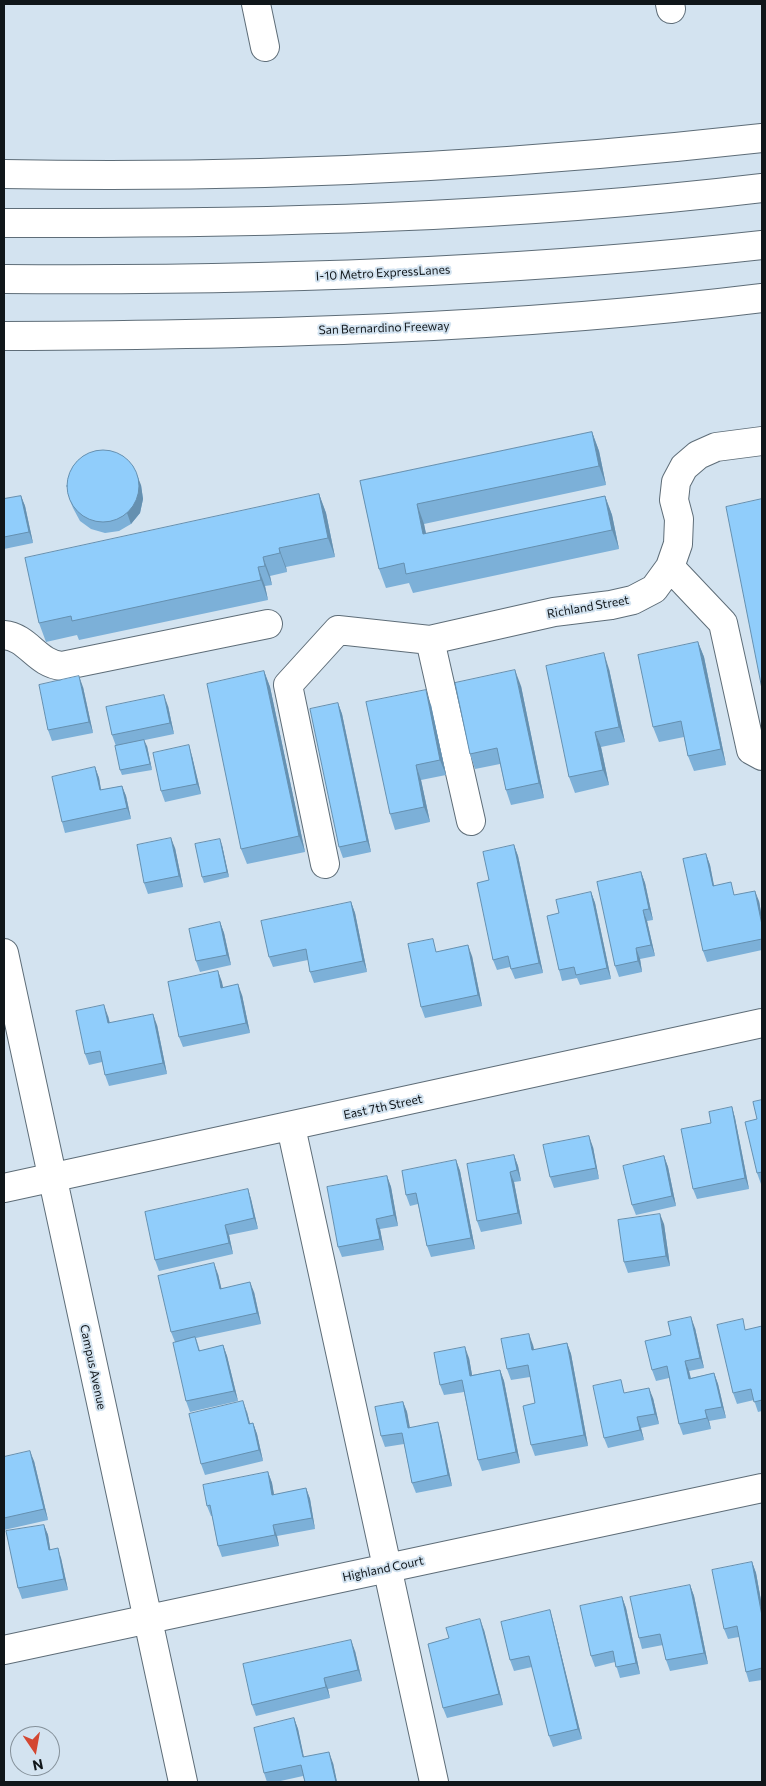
<!DOCTYPE html>
<html>
<head>
<meta charset="utf-8">
<style>
	body { margin:0 }
	#map { position:relative; width:766px; height:1786px; overflow:hidden; background:#d3e3f0; font-family:Commissioner,sans-serif }
	canvas { display:block }
	.frame { position:absolute; inset:0; border:5px solid #10161a; pointer-events:none }
	.north { position:absolute; left:10px; top:1726px; width:50px; height:50px; box-sizing:border-box; background:#d3e3f0; border:1px solid #85919a; border-radius:50%; rotate:168deg; font-size:14px; font-weight:700; line-height:20px; text-align:center; color:#10161a }
	.north::after { content:''; display:block; margin:auto; width:18px; height:22px; background:#d34732; clip-path:polygon(50% 0,100% 100%,50% 72%,0 100%) }
</style>
</head>
<body>
<div id="map">
<canvas width="766" height="1786"></canvas>
<div class="frame"></div>
<div class="north">N</div>
</div>
<script>
const g = document.querySelector('canvas').getContext('2d');
g.lineJoin = 'round';
function trace(path, color, width, dash) { g.strokeStyle = color; g.lineWidth = width; g.lineCap = dash ? 'butt' : 'round'; g.setLineDash(dash || []); g.stroke(path); }
function paint(path, color) { g.fillStyle = color; g.fill(path, 'evenodd'); }
function drawText(font, color, halo, rows, align = 'center') {
  g.font = font + ' Commissioner,sans-serif'; g.lineWidth = 4; g.setLineDash([]); g.textBaseline = 'middle'; g.strokeStyle = halo; g.fillStyle = color; for (const [text, x, y, turn = 0] of rows) {
    g.save(); g.translate(x, y); g.rotate((+turn || 0) * Math.PI / 180); g.textAlign = isNaN(turn) ? turn : align; if (halo) g.strokeText(text, 0, 0); g.fillText(text, 0, 0); g.restore();
  }
}
const minor = new Path2D(`
	M 256,4 L 265,47
	M 670,4 L 671,9
	M 670,567 L 723,623 L 751,750 L 762,756
	M 4,635 C 28,637 37,664 62,666 L 268,624
	M 430,640 L 471,821
	M 325,864 L 288,685 L 338,630 L 430,640 L 554,612 L 611,605 L 633,600 L 654,589 L 670,567 L 678,544 L 679,519 L 674,500 L 676,482 L 684,467 L 698,455 L 716,447 L 762,441
	M 4,953 L 183,1782
	M 291,1127 L 434,1782
	M 4,1188 L 762,1023
	M 4,1650 L 762,1488`);
const highway = new Path2D(`
	M 4,174 C 257,179 510,166 762,138
	M 4,223 C 257,224 510,218 762,188
	M 4,279 C 257,281 510,273 762,245
	M 4,336 C 257,335 511,329 762,298`);
trace(minor, '#5e6d78', 30);
trace(highway, '#5e6d78', 30);
trace(minor, '#fff', 28);
trace(highway, '#fff', 28);
paint(new Path2D(`
	M 592,432 L 599,451 L 606,485 L 424,524 L 426,534 L 605,496 L 612,515 L 619,549 L 413,593 L 409,583 L 386,588 L 379,569 L 360,481 Z
	M 141,485 L 143,499 L 140,513 L 131,524 L 119,531 L 105,533 L 91,529 L 80,521 L 73,508 L 69,498 Z
	M 319,494 L 326,513 L 335,557 L 286,567 L 287,572 L 270,576 L 272,585 L 265,586 L 268,600 L 79,640 L 77,635 L 46,642 L 39,623 Z
	M 21,496 L 25,506 L 33,543 L 4,549 L 4,499 Z
	M 698,642 L 704,657 L 726,765 L 694,771 L 688,756 L 684,737 L 659,742 L 653,727 Z
	M 609,669 L 625,742 L 601,747 L 609,785 L 575,793 L 569,777 Z
	M 264,671 L 270,687 L 305,852 L 247,864 L 241,849 Z
	M 521,686 L 544,798 L 511,805 L 506,790 L 500,764 L 475,769 L 470,754 Z
	M 83,687 L 93,733 L 52,741 L 48,730 Z
	M 338,703 L 342,714 L 371,852 L 343,858 L 339,847 Z
	M 431,705 L 446,775 L 421,780 L 430,822 L 395,830 L 390,814 Z
	M 168,706 L 174,734 L 116,746 L 112,735 Z
	M 147,746 L 152,770 L 122,775 L 120,770 Z
	M 192,756 L 201,794 L 165,802 L 161,791 Z
	M 95,767 L 99,778 L 101,790 L 122,786 L 126,796 L 131,819 L 65,833 L 62,822 Z
	M 222,845 L 229,877 L 204,883 L 202,877 Z
	M 514,845 L 518,856 L 543,973 L 515,979 L 510,967 L 497,970 L 493,960 L 489,880 Z
	M 175,848 L 183,887 L 148,894 L 144,883 Z
	M 706,854 L 710,865 L 714,885 L 735,895 L 759,901 L 762,918 L 762,950 L 707,962 L 703,951 Z
	M 641,872 L 645,883 L 653,920 L 647,921 L 655,956 L 640,959 L 642,972 L 619,977 L 615,966 Z
	M 591,892 L 595,903 L 611,979 L 580,985 L 577,978 L 562,981 L 559,970 L 559,913 Z
	M 351,902 L 355,913 L 367,972 L 314,983 L 310,972 L 308,960 L 273,967 L 269,957 Z
	M 220,922 L 224,933 L 231,965 L 200,972 L 196,961 Z
	M 437,952 L 472,956 L 482,1006 L 425,1018 L 421,1007 Z
	M 218,971 L 223,987 L 242,995 L 250,1033 L 183,1047 L 179,1037 Z
	M 108,1016 L 110,1023 L 157,1025 L 167,1074 L 109,1086 L 105,1075 L 102,1062 L 89,1065 L 85,1054 Z
	M 762,1100 L 762,1183 L 761,1184 L 757,1173 L 757,1119 Z
	M 732,1107 L 735,1118 L 749,1189 L 697,1199 L 693,1189 L 711,1123 Z
	M 593,1147 L 599,1179 L 554,1188 L 550,1177 Z
	M 514,1155 L 518,1166 L 521,1181 L 514,1182 L 522,1224 L 481,1232 L 477,1221 Z
	M 664,1156 L 668,1167 L 676,1206 L 636,1215 L 632,1205 Z
	M 456,1160 L 460,1171 L 475,1249 L 431,1257 L 427,1246 L 418,1204 L 410,1206 L 406,1195 Z
	M 387,1176 L 391,1187 L 398,1226 L 380,1229 L 384,1250 L 342,1257 L 338,1247 Z
	M 248,1189 L 251,1199 L 258,1229 L 229,1235 L 233,1254 L 159,1271 L 155,1260 Z
	M 664,1224 L 670,1266 L 628,1273 L 624,1262 Z
	M 218,1274 L 221,1288 L 254,1292 L 261,1324 L 196,1338 L 200,1351 L 223,1345 L 227,1356 L 238,1401 L 190,1412 L 186,1401 L 175,1342 L 171,1332 Z
	M 762,1326 L 762,1411 L 758,1412 L 754,1400 L 737,1404 L 733,1393 L 747,1330 Z
	M 695,1328 L 704,1368 L 689,1371 L 691,1378 L 714,1373 L 718,1384 L 726,1418 L 709,1421 L 711,1429 L 683,1435 L 679,1424 L 669,1378 L 656,1381 L 652,1370 Z
	M 567,1343 L 571,1354 L 588,1446 L 535,1456 L 531,1445 L 535,1403 L 530,1377 L 511,1380 L 507,1369 L 533,1345 L 534,1350 Z
	M 469,1358 L 472,1375 L 500,1370 L 504,1381 L 520,1463 L 482,1471 L 478,1460 L 464,1392 L 444,1395 L 440,1385 Z
	M 626,1393 L 653,1398 L 659,1424 L 641,1428 L 644,1440 L 608,1448 L 604,1438 Z
	M 403,1402 L 407,1412 L 409,1427 L 441,1433 L 452,1486 L 416,1493 L 412,1483 L 404,1444 L 385,1447 L 381,1436 Z
	M 247,1412 L 250,1424 L 253,1423 L 257,1434 L 263,1461 L 205,1475 L 201,1464 Z
	M 4,1457 L 34,1461 L 48,1520 L 4,1530 Z
	M 268,1472 L 272,1483 L 274,1495 L 306,1488 L 310,1499 L 315,1529 L 277,1536 L 279,1546 L 222,1557 L 218,1546 L 212,1516 L 211,1516 L 207,1506 Z
	M 44,1525 L 48,1535 L 50,1549 L 61,1558 L 68,1590 L 22,1599 L 18,1588 Z
	M 752,1562 L 756,1573 L 762,1606 L 762,1680 L 749,1682 L 746,1672 L 739,1637 L 728,1639 L 724,1629 Z
	M 690,1585 L 694,1596 L 708,1664 L 670,1671 L 666,1660 L 663,1645 L 642,1649 L 639,1638 Z
	M 622,1597 L 626,1608 L 640,1674 L 620,1678 L 615,1662 L 595,1667 L 591,1656 Z
	M 550,1610 L 553,1621 L 582,1739 L 553,1747 L 549,1736 L 532,1667 L 514,1671 L 510,1660 Z
	M 484,1630 L 503,1705 L 447,1718 L 443,1708 Z
	M 355,1651 L 362,1681 L 328,1689 L 330,1698 L 256,1716 L 252,1705 Z
	M 294,1718 L 298,1729 L 304,1757 L 333,1763 L 337,1782 L 305,1782 L 303,1776 L 276,1782 L 267,1782 L 264,1773 Z`), '#7cb0d8');
paint(new Path2D(`
	M 592,432 L 599,451 L 606,485 L 599,466 Z
	M 137,475 L 141,485 L 143,499 L 140,513 L 131,524 L 127,513 Z
	M 319,494 L 326,513 L 335,557 L 328,538 Z
	M 21,496 L 25,506 L 33,543 L 29,532 Z
	M 605,496 L 612,515 L 619,549 L 612,530 Z
	M 417,504 L 424,524 L 430,553 L 423,534 Z
	M 279,548 L 286,567 L 287,572 L 280,553 Z
	M 263,557 L 270,576 L 272,585 L 265,566 Z
	M 258,567 L 265,586 L 268,600 L 261,580 Z
	M 698,642 L 704,657 L 726,765 L 721,749 Z
	M 604,653 L 609,669 L 625,742 L 619,727 Z
	M 515,670 L 521,686 L 544,798 L 539,783 Z
	M 264,671 L 270,687 L 305,852 L 299,836 Z
	M 79,676 L 83,687 L 93,733 L 89,722 Z
	M 426,690 L 431,705 L 446,775 L 440,760 Z
	M 164,695 L 168,706 L 174,734 L 170,723 Z
	M 338,703 L 342,714 L 371,852 L 367,841 Z
	M 595,732 L 601,747 L 609,785 L 603,770 Z
	M 144,740 L 147,746 L 152,770 L 150,764 Z
	M 189,745 L 192,756 L 201,794 L 197,784 Z
	M 416,765 L 421,780 L 430,822 L 424,807 Z
	M 95,767 L 99,778 L 103,801 L 100,790 Z
	M 122,786 L 126,796 L 131,819 L 127,808 Z
	M 171,838 L 175,848 L 183,887 L 179,876 Z
	M 220,839 L 222,845 L 229,877 L 227,872 Z
	M 514,845 L 518,856 L 543,973 L 539,963 Z
	M 706,854 L 710,865 L 716,897 L 713,886 Z
	M 641,872 L 645,883 L 653,920 L 649,909 Z
	M 755,891 L 759,901 L 762,918 L 762,925 Z
	M 591,892 L 595,903 L 611,979 L 607,968 Z
	M 351,902 L 355,913 L 367,972 L 363,961 Z
	M 643,910 L 647,921 L 655,956 L 651,945 Z
	M 220,922 L 224,933 L 231,965 L 227,955 Z
	M 468,945 L 472,956 L 482,1006 L 478,995 Z
	M 636,948 L 640,959 L 642,972 L 638,961 Z
	M 218,971 L 222,982 L 225,998 L 221,988 Z
	M 238,984 L 242,995 L 250,1033 L 246,1023 Z
	M 104,1005 L 108,1016 L 112,1034 L 108,1023 Z
	M 153,1014 L 157,1025 L 167,1074 L 163,1063 Z
	M 732,1107 L 735,1118 L 749,1189 L 745,1178 Z
	M 589,1136 L 593,1147 L 599,1179 L 596,1168 Z
	M 514,1155 L 518,1166 L 521,1181 L 517,1170 Z
	M 664,1156 L 668,1167 L 676,1206 L 672,1196 Z
	M 456,1160 L 460,1171 L 475,1249 L 471,1238 Z
	M 510,1172 L 514,1182 L 522,1224 L 518,1213 Z
	M 387,1176 L 391,1187 L 398,1226 L 394,1215 Z
	M 248,1189 L 251,1199 L 258,1229 L 254,1218 Z
	M 660,1214 L 664,1224 L 670,1266 L 666,1256 Z
	M 376,1219 L 380,1229 L 384,1250 L 380,1239 Z
	M 225,1225 L 229,1235 L 233,1254 L 229,1243 Z
	M 214,1263 L 218,1274 L 224,1299 L 220,1289 Z
	M 250,1282 L 254,1292 L 261,1324 L 257,1313 Z
	M 691,1317 L 695,1328 L 704,1368 L 700,1358 Z
	M 529,1334 L 533,1345 L 536,1361 L 532,1350 Z
	M 567,1343 L 571,1354 L 588,1446 L 584,1435 Z
	M 223,1345 L 227,1356 L 238,1401 L 234,1391 Z
	M 465,1347 L 469,1358 L 474,1386 L 470,1376 Z
	M 685,1361 L 689,1371 L 693,1389 L 689,1379 Z
	M 500,1370 L 504,1381 L 520,1463 L 516,1452 Z
	M 714,1373 L 718,1384 L 726,1418 L 722,1407 Z
	M 649,1388 L 653,1398 L 659,1424 L 655,1414 Z
	M 243,1401 L 247,1412 L 253,1435 L 249,1424 Z
	M 403,1402 L 407,1412 L 412,1438 L 408,1428 Z
	M 705,1410 L 709,1421 L 711,1429 L 707,1418 Z
	M 637,1417 L 641,1428 L 644,1440 L 640,1430 Z
	M 438,1422 L 441,1433 L 452,1486 L 448,1475 Z
	M 253,1423 L 257,1434 L 263,1461 L 259,1450 Z
	M 30,1451 L 34,1461 L 48,1520 L 44,1509 Z
	M 268,1472 L 272,1483 L 276,1506 L 272,1495 Z
	M 306,1488 L 310,1499 L 315,1529 L 312,1518 Z
	M 44,1525 L 48,1535 L 52,1560 L 49,1550 Z
	M 273,1525 L 277,1536 L 279,1546 L 275,1535 Z
	M 58,1548 L 61,1558 L 68,1590 L 64,1579 Z
	M 752,1562 L 756,1573 L 762,1606 L 762,1616 Z
	M 690,1585 L 694,1596 L 708,1664 L 704,1653 Z
	M 622,1597 L 626,1608 L 640,1674 L 636,1663 Z
	M 550,1610 L 553,1621 L 582,1739 L 578,1729 Z
	M 480,1619 L 484,1630 L 503,1705 L 499,1694 Z
	M 351,1640 L 355,1651 L 362,1681 L 358,1670 Z
	M 324,1678 L 328,1689 L 330,1698 L 326,1687 Z
	M 294,1718 L 298,1729 L 306,1768 L 303,1757 Z
	M 329,1752 L 333,1763 L 337,1782 L 336,1782 Z`), '#6590b0');
const building = new Path2D(`
	M 592,432 L 599,466 L 417,504 L 423,534 L 605,496 L 612,530 L 406,574 L 404,563 L 379,569 L 360,481 Z
	M67 486a36 36 0 1 1 72 0a36 36 0 1 1-72 0Z
	M 319,494 L 328,538 L 279,548 L 280,553 L 263,557 L 265,566 L 258,567 L 261,580 L 72,621 L 71,616 L 39,623 L 25,558 Z
	M 21,496 L 29,532 L 4,537 L 4,499 Z
	M 762,499 L 762,689 L 726,507 Z
	M 698,642 L 721,749 L 688,756 L 681,721 L 653,727 L 638,655 Z
	M 604,653 L 619,727 L 595,732 L 603,770 L 569,777 L 546,666 Z
	M 515,670 L 539,783 L 506,790 L 497,748 L 470,754 L 455,683 Z
	M 264,671 L 299,836 L 241,849 L 207,684 Z
	M 79,676 L 89,722 L 48,730 L 39,685 Z
	M 426,690 L 440,760 L 416,765 L 424,807 L 390,814 L 366,702 Z
	M 164,695 L 170,723 L 112,735 L 106,707 Z
	M 338,703 L 367,841 L 339,847 L 310,709 Z
	M 144,740 L 150,764 L 120,770 L 115,746 Z
	M 189,745 L 197,784 L 161,791 L 153,753 Z
	M 95,767 L 100,790 L 122,786 L 127,808 L 62,822 L 52,777 Z
	M 171,838 L 179,876 L 144,883 L 137,845 Z
	M 220,839 L 227,872 L 202,877 L 195,844 Z
	M 514,845 L 539,963 L 511,969 L 508,956 L 493,960 L 477,883 L 489,880 L 483,852 Z
	M 706,854 L 713,886 L 731,882 L 734,895 L 755,891 L 762,925 L 762,939 L 703,951 L 683,859 Z
	M 641,872 L 649,909 L 643,910 L 651,945 L 636,948 L 638,961 L 615,966 L 597,882 Z
	M 591,892 L 607,968 L 576,975 L 574,967 L 559,970 L 547,916 L 559,913 L 556,900 Z
	M 351,902 L 363,961 L 310,972 L 306,949 L 269,957 L 261,921 Z
	M 220,922 L 227,955 L 196,961 L 189,929 Z
	M 433,939 L 436,952 L 468,945 L 478,995 L 421,1007 L 408,944 Z
	M 218,971 L 221,988 L 238,984 L 246,1023 L 179,1037 L 168,982 Z
	M 104,1005 L 108,1023 L 153,1014 L 163,1063 L 105,1075 L 100,1051 L 85,1054 L 76,1011 Z
	M 762,1100 L 762,1172 L 757,1173 L 745,1122 L 757,1119 L 753,1102 Z
	M 732,1107 L 745,1178 L 693,1189 L 681,1129 L 711,1123 L 709,1112 Z
	M 589,1136 L 596,1168 L 550,1177 L 543,1145 Z
	M 514,1155 L 517,1170 L 510,1172 L 518,1213 L 477,1221 L 467,1164 Z
	M 664,1156 L 672,1196 L 632,1205 L 623,1166 Z
	M 456,1160 L 471,1238 L 427,1246 L 416,1193 L 406,1195 L 402,1171 Z
	M 387,1176 L 394,1215 L 376,1219 L 380,1239 L 338,1247 L 327,1187 Z
	M 248,1189 L 254,1218 L 225,1225 L 229,1243 L 155,1260 L 145,1212 Z
	M 660,1214 L 666,1256 L 624,1262 L 618,1220 Z
	M 214,1263 L 220,1289 L 250,1282 L 257,1313 L 171,1332 L 158,1276 Z
	M 691,1317 L 700,1358 L 685,1361 L 689,1379 L 714,1373 L 722,1407 L 705,1410 L 707,1418 L 679,1424 L 667,1366 L 652,1370 L 645,1341 L 671,1335 L 668,1322 Z
	M 743,1319 L 745,1330 L 762,1326 L 762,1400 L 754,1402 L 751,1389 L 733,1393 L 717,1325 Z
	M 529,1334 L 532,1350 L 567,1343 L 584,1435 L 531,1445 L 523,1406 L 535,1403 L 528,1365 L 507,1369 L 501,1339 Z
	M 195,1337 L 199,1351 L 223,1345 L 234,1391 L 186,1401 L 173,1343 Z
	M 465,1347 L 470,1376 L 500,1370 L 516,1452 L 478,1460 L 462,1380 L 440,1385 L 434,1353 Z
	M 621,1380 L 624,1393 L 649,1388 L 655,1414 L 637,1417 L 640,1430 L 604,1438 L 593,1386 Z
	M 243,1401 L 249,1424 L 253,1423 L 259,1450 L 201,1464 L 189,1414 Z
	M 403,1402 L 408,1428 L 438,1422 L 448,1475 L 412,1483 L 402,1433 L 381,1436 L 375,1407 Z
	M 30,1451 L 44,1509 L 4,1518 L 4,1457 Z
	M 268,1472 L 272,1495 L 306,1488 L 312,1518 L 273,1525 L 275,1535 L 218,1546 L 210,1505 L 207,1506 L 203,1485 Z
	M 44,1525 L 49,1550 L 58,1548 L 64,1579 L 18,1588 L 6,1531 Z
	M 752,1562 L 762,1616 L 762,1668 L 746,1672 L 737,1626 L 724,1629 L 712,1570 Z
	M 690,1585 L 704,1653 L 666,1660 L 660,1634 L 639,1638 L 630,1597 Z
	M 622,1597 L 636,1663 L 616,1667 L 613,1651 L 591,1656 L 580,1606 Z
	M 550,1610 L 578,1729 L 549,1736 L 529,1656 L 510,1660 L 501,1622 Z
	M 480,1619 L 499,1694 L 443,1708 L 428,1644 L 449,1638 L 446,1628 Z
	M 351,1640 L 358,1670 L 324,1678 L 326,1687 L 252,1705 L 243,1664 Z
	M 294,1718 L 303,1757 L 329,1752 L 336,1782 L 305,1782 L 301,1765 L 264,1773 L 254,1728 Z`);
paint(building, '#90cdfb');
trace(building, '#6590b0', 1);
drawText('12px', '#10161a', '#d3e3f0', [
	["I-10 Metro ExpressLanes",383,273,-3],
	["San Bernardino Freeway",384,328,-2],
	["Richland Street",588,607,-10],
	["East 7th Street",383,1107,-12],
	["Campus Avenue",93,1367,78],
	["Highland Court",383,1569,-12]
]);
</script>
</body>
</html>
